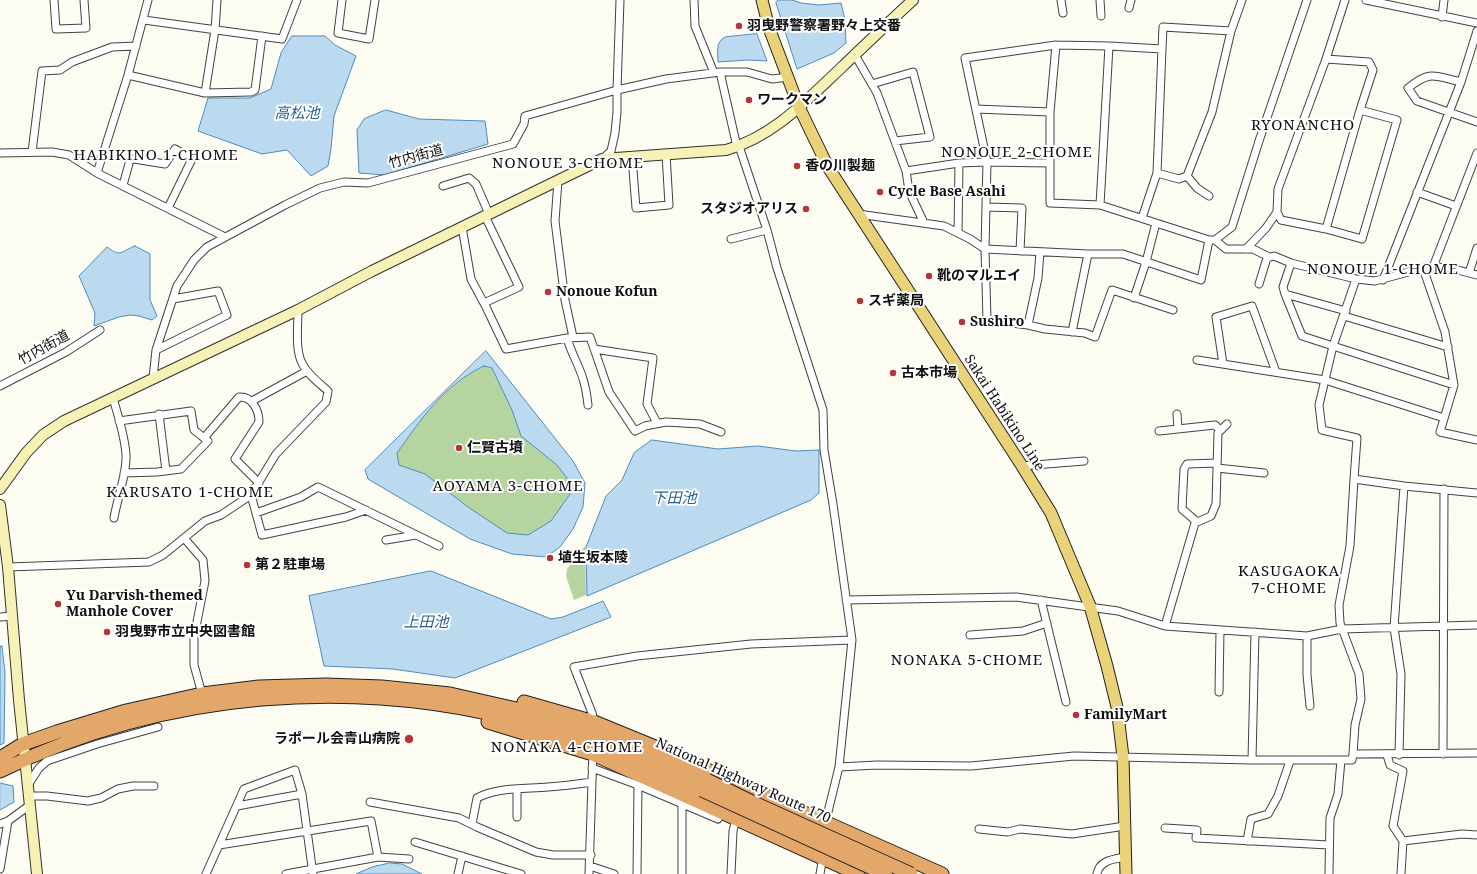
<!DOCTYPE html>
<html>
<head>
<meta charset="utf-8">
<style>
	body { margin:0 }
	canvas { display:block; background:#fdfcf2 }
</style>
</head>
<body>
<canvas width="1477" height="874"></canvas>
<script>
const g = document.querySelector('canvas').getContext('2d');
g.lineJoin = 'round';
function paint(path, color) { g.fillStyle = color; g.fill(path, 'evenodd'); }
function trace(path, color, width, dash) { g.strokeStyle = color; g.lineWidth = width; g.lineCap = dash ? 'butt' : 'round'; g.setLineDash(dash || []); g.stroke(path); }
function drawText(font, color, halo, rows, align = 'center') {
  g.font = font + ' "Noto Serif","Noto Sans JP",serif'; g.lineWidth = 4; g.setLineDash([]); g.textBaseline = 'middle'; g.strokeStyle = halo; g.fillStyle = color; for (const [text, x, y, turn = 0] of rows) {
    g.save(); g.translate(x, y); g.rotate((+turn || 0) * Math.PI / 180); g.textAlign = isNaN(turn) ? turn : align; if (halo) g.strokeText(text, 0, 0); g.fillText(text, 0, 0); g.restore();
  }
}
paint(new Path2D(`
	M 484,366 L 492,368 L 512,410 L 521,436 L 557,465 L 570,482 L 570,494 L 551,521 L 528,535 L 507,533 L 468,507 L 425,474 L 399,465 L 397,453 C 421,419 445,385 484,366 Z
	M 585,546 L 586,595 L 574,600 L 566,576 L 567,569 Z`), '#b5d4a0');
const water = new Path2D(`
	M 778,0 L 792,0 L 801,3 L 819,5 L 841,3 L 845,20 L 846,43 L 834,53 L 797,69 L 776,3 Z
	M 757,34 L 767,61 L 748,60 L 718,62 C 718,53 715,42 725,37 Z
	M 292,36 L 325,36 L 335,45 L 356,56 L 334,116 L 331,149 L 328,166 L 311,176 L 287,150 L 262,154 L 198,131 L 208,98 L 250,98 L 271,89 L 281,53 Z
	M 386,110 L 419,119 L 485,121 L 488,144 L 385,175 L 359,173 L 357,130 L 364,119 Z
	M 135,246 L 150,254 L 150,300 L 157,316 L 152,320 L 139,316 L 130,315 L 119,317 L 94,326 L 95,313 L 79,276 L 107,247 C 121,258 121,251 135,246 Z
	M 486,351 L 573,461 L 585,483 L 583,507 L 573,529 L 560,547 L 546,557 L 512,554 L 470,539 L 368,479 L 365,470 ZM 484,366 L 492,368 L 512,410 L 521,436 L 557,465 L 570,482 L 570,494 L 551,521 L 528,535 L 507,533 L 468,507 L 425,474 L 399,465 L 397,453 C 421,419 445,384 484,366 Z
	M 652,440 L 718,449 L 758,446 L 796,451 L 819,450 L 819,493 L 811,500 L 587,596 L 586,547 L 606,496 L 622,480 L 634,453 Z
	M 431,571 L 551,619 L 563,617 L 603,601 L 611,617 L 455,678 L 393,669 L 324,666 L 309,596 Z
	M 2,646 L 5,673 L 4,743 L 0,745 L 0,647 Z
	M 0,783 L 13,786 L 14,802 L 0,810 Z
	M 390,863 L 402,864 L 422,874 L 356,874 L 372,867 Z`);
paint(water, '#bcdaef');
trace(water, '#4c8cbe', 1);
const street = new Path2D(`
	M 54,0 L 56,29 L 86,28 L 84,0
	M 342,0 L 338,33 L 369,39 L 375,0
	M 694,0 L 695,26 L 714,73
	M 1061,0 L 1063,13
	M 1100,0 L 1101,16
	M 1366,0 L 1477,23
	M 1129,8 L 1131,0
	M 1442,17 L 1444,0
	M 144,20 L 282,39 L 297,0
	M 1056,45 L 1050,112 L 1050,203 L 1100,205 L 1209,240 L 1215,240 L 1232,227 L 1259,141 L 1307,0
	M 855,55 L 877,93 L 906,171
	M 1326,59 L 1278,189 L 1277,212 L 1281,220 L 1326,229 L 1362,239 L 1397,120 L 1360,110
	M 720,72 L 737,147
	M 128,75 L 205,93 L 251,92 L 255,90 L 262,36
	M 1461,82 C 1434,76 1431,70 1408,88 L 1417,101 L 1477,122
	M 872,84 L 913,72 L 930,137 L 895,141
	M 205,93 L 215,30 L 217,0
	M 976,109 L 1050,112
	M 739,146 L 767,230 L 777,268 L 823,410 L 824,450 L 833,504 L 852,640 L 839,767 L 825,824
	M 32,152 L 42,71 L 60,70 L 72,62 L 112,47 L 136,46
	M 0,153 L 52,152 L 69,155 L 97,173 L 225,237
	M 632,157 L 636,208 L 669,205 L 666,154
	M 602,159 L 611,151 L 615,133 L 617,112 L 617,90 L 620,0
	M 97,173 L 128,75 L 148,0
	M 1157,173 L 1179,179 L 1187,176 L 1212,112 L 1231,31
	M 1187,176 L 1197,188 L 1209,196
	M 558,181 L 555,221 L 565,300 L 573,337
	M 123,185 L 130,160 L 134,159 L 165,164 L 175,149 L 192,159 L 168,208
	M 443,186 L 469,178 L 476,184 L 489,214
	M 1417,192 L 1456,206
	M 1100,205 L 1109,46
	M 986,207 L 1022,208 L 1020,251
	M 858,214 L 944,226 L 970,239 L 985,249 L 1088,254 L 1123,254 L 1201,280 L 1209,240
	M 1142,218 L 1157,173 L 1162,49
	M 924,223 L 909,191 L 906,171 L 959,163 L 987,162 L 1050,163
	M 462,227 L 471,279 L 486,307 L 506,349 L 567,338 L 590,337 L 609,392 L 635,431 L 645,426 L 666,422 L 700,424 L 721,432
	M 1326,229 L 1360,110 L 1373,70 L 1369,62 L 1326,59 L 1345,0
	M 958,233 L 959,163
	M 731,239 L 767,230
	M 1215,240 L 1226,249 L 1253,249 L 1269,257
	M 1246,249 L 1266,228 L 1277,212
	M 1433,267 L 1477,153
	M 1423,268 L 1445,332 L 1454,385 L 1440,432 L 1477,440
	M 1469,273 L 1477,248
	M 1383,280 L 1461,82 L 1477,31
	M 1259,284 L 1267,258 L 1274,256 L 1291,263 L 1356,279 L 1375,281 L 1423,268 L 1433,267 L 1450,268 L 1477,275
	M 1285,294 L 1283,287 L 1291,263
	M 1134,298 L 1146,262 L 1156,223
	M 484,303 L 519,287 L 485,216
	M 1173,310 L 1112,290 L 1095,337 L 1085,333 L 1045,329 L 1028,325 L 987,320 L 985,249 L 987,162 L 965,58 L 1056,45 L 1109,46 L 1162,49 L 1163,27 L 1231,31 L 1242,0
	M 1346,311 L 1285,294 L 1302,336 L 1454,385
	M 1344,316 L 1448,347
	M 1028,325 L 1038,278 L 1040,252
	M 1072,332 L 1088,254
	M 567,338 C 571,353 579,365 583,379 C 586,388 587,396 588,405
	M 594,349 L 653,358 L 647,404 L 657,423
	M 156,350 L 227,315 L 218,291 L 173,299
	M 1197,360 L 1325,380 L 1444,418
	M 1223,364 L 1216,317 L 1252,306 L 1276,372
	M 153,378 L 156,350 L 177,286 L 194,260 L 207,247 L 285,205 L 320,188 L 344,182 L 368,183 L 513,144 L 524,124 L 525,116 L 617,90 L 666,79 L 720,72 L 747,72 L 772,79 L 788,77
	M 0,386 L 66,352 L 100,330
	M 113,398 C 118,416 125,436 126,455 C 127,474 117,499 114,518
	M 252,401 L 307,371
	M 159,414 L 166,471
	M 1177,414 L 1178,429
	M 119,421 L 191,411 L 194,430 L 208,441 L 181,469 L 157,472 L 124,473
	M 1159,431 L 1215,425 L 1220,430
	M 204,438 L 239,397 C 252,396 259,410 259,422 L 235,459 L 259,483
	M 1022,466 L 1084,461
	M 1217,468 L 1264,473
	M 1354,479 L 1357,438 L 1322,430 L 1319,405 L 1333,346 L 1356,279
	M 251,495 L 262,535 L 346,517 L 366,510
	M 256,513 L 301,497 L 318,487 L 439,546
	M 1197,522 L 1182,509 L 1184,469 L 1187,464 L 1217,463
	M 184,538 L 203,560 L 205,581 L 194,637 L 194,665 L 202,694
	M 386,540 L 416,535
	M 8,567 L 149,562 L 163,555 L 205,521 L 221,515 L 251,495 L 276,454 L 326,402 L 328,391 C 319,383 307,374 302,363 C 295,350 298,325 298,310
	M 846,600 L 1016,597 L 1118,611 L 1165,626 L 1307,636 L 1342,629 L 1477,625
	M 1041,600 L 1066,702
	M 0,617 L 13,616
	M 1165,626 L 1195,523 L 1211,516 L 1216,504 L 1218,433 L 1227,424
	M 970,635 L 1023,631 L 1047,623
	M 1307,636 L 1307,675 L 1310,706
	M 1219,692 L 1220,630
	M 594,723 L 592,713 L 574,667 L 637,656 L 751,644 L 852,640
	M 1353,754 L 1355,725 L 1361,699 L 1359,674 L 1340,623 L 1339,605 L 1350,546 L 1354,479 L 1404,486 L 1477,493
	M 1443,754 L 1444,489
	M 1387,755 L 1390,765 L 1403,771 L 1393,826 L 1403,841 L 1401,874
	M 1399,755 L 1401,674 L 1394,628 L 1404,486
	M 1252,760 L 1255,632
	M 839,767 L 877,765 L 971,766 L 1074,756 L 1252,760 L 1352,760 L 1353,754 L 1477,753
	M 592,768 L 638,785 L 718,819 L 721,813
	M 28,785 L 39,768 L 47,761 L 97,744 L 158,727
	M 517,789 L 517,817
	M 29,796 L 47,796 L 88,801 L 101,798 L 118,789 L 133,786 L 154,786
	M 370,802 L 459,818 L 477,827 L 536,852 L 553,855 L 591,855
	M 237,806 L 302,794
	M 0,824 L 8,821 L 30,805
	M 472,824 L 477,798 C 496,787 527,789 548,787 C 563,786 578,784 592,782
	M 1165,828 L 1197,830 L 1196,838 L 1329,845
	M 979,829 L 1008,832 L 1020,829 L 1072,834 L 1125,826
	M 1247,841 L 1251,819 L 1268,814 L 1278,796 L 1290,761
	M 1403,841 L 1462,834 L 1477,835
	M 415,842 L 521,874
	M 219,845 L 371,821 L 378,857
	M 590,866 L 614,874
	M 0,869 L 8,821
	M 206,874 L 244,789 L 295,770 L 302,794 L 313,874
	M 286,874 L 378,857 L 409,859
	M 458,874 L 462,856
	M 589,874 L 593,751
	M 637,874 L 638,785
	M 682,874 L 682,804
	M 731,874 L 733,831 L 736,819
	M 820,874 L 823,856
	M 1097,874 C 1099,860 1115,859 1125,857
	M 1329,874 L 1330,818 L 1338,794 L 1341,760`);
const secondary = new Path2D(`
	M 0,489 L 26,453 L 43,435 L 64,421 L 298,310 L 372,271 L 602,159 L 726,150 C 773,137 807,100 842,67 C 865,45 889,22 913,0
	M 0,505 L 8,567 L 19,700 L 37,874`);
const primary = new Path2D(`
	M 762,0 L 769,28 L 799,107 L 828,167 L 1022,466 L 1051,513 L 1090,606 L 1107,666 L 1117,707 L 1123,757 L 1126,874`);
const highway = new Path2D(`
	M 524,702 L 594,722 L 655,747 L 942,874
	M 488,722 L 593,754 L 858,874
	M 0,758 L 23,744 L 57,732 L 126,711 L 202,694 L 259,687 L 326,685 L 382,687 L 450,694 L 534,713 L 593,734 L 707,780
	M 0,771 C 164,691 356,675 532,724 C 591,741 646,766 702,790`);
trace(street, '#424242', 9);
trace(secondary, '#313131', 12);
trace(primary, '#202020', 13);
trace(highway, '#202020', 15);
trace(street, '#fff', 7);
trace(secondary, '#f6f1b5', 10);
trace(primary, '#e9d277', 11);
trace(highway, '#e4a76a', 13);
const highwayBridge = new Path2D(`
	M 707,780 L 754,803 L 911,874
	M 702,790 L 885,874`);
trace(highwayBridge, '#202020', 15, []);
trace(highwayBridge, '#e4a76a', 13);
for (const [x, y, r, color] of [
	[739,26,4,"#b03637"],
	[749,100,4,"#b03637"],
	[797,166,4,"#b03637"],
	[880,192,4,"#b03637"],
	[806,209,4,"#b03637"],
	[929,276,4,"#b03637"],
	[548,292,4,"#b03637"],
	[860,301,4,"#b03637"],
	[962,322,4,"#b03637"],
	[893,373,4,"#b03637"],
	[459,448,4,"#b03637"],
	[550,558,4,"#b03637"],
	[247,565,4,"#b03637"],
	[58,604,4,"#b03637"],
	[107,632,4,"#b03637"],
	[1076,715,4,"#b03637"],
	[409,739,5,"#b03637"]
]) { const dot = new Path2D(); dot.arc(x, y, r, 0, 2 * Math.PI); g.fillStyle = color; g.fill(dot); trace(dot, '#fff', 1.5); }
drawText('bold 14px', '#0f0f0f', '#fff', [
	["羽曳野警察署野々上交番",747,26],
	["ワークマン",757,100],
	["香の川製麺",805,166],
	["Cycle Base Asahi",888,192],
	["スタジオアリス",798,209,"right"],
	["靴のマルエイ",937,276],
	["Nonoue Kofun",556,292],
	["スギ薬局",868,301],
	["Sushiro",970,322],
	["古本市場",901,373],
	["仁賢古墳",467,448],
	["埴生坂本陵",558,558],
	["第２駐車場",255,565],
	["Yu Darvish-themed",66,596],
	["Manhole Cover",66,612],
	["羽曳野市立中央図書館",115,632],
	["FamilyMart",1084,715],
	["ラポール会青山病院",400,739,"right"]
], 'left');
drawText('14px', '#0f0f0f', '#fff', [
	["竹内街道",416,157,-15],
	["竹内街道",44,348,-29],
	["Sakai Habikino Line",1004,413,57],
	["National Highway Route 170",743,781,24]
]);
drawText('italic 15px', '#265f93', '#fff', [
	["高松池",297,114],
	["下田池",674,499],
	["上田池",426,623]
]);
g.letterSpacing = '1px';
drawText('15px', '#0f0f0f', '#fff', [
	["RYONANCHO",1303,126],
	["NONOUE 2-CHOME",1017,153],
	["HABIKINO 1-CHOME",156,156],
	["NONOUE 3-CHOME",568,164],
	["NONOUE 1-CHOME",1383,270],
	["AOYAMA 3-CHOME",508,487],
	["KARUSATO 1-CHOME",190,493],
	["KASUGAOKA",1289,572],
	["7-CHOME",1289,589],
	["NONAKA 5-CHOME",967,661],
	["NONAKA 4-CHOME",567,748]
]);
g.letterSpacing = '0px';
</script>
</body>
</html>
